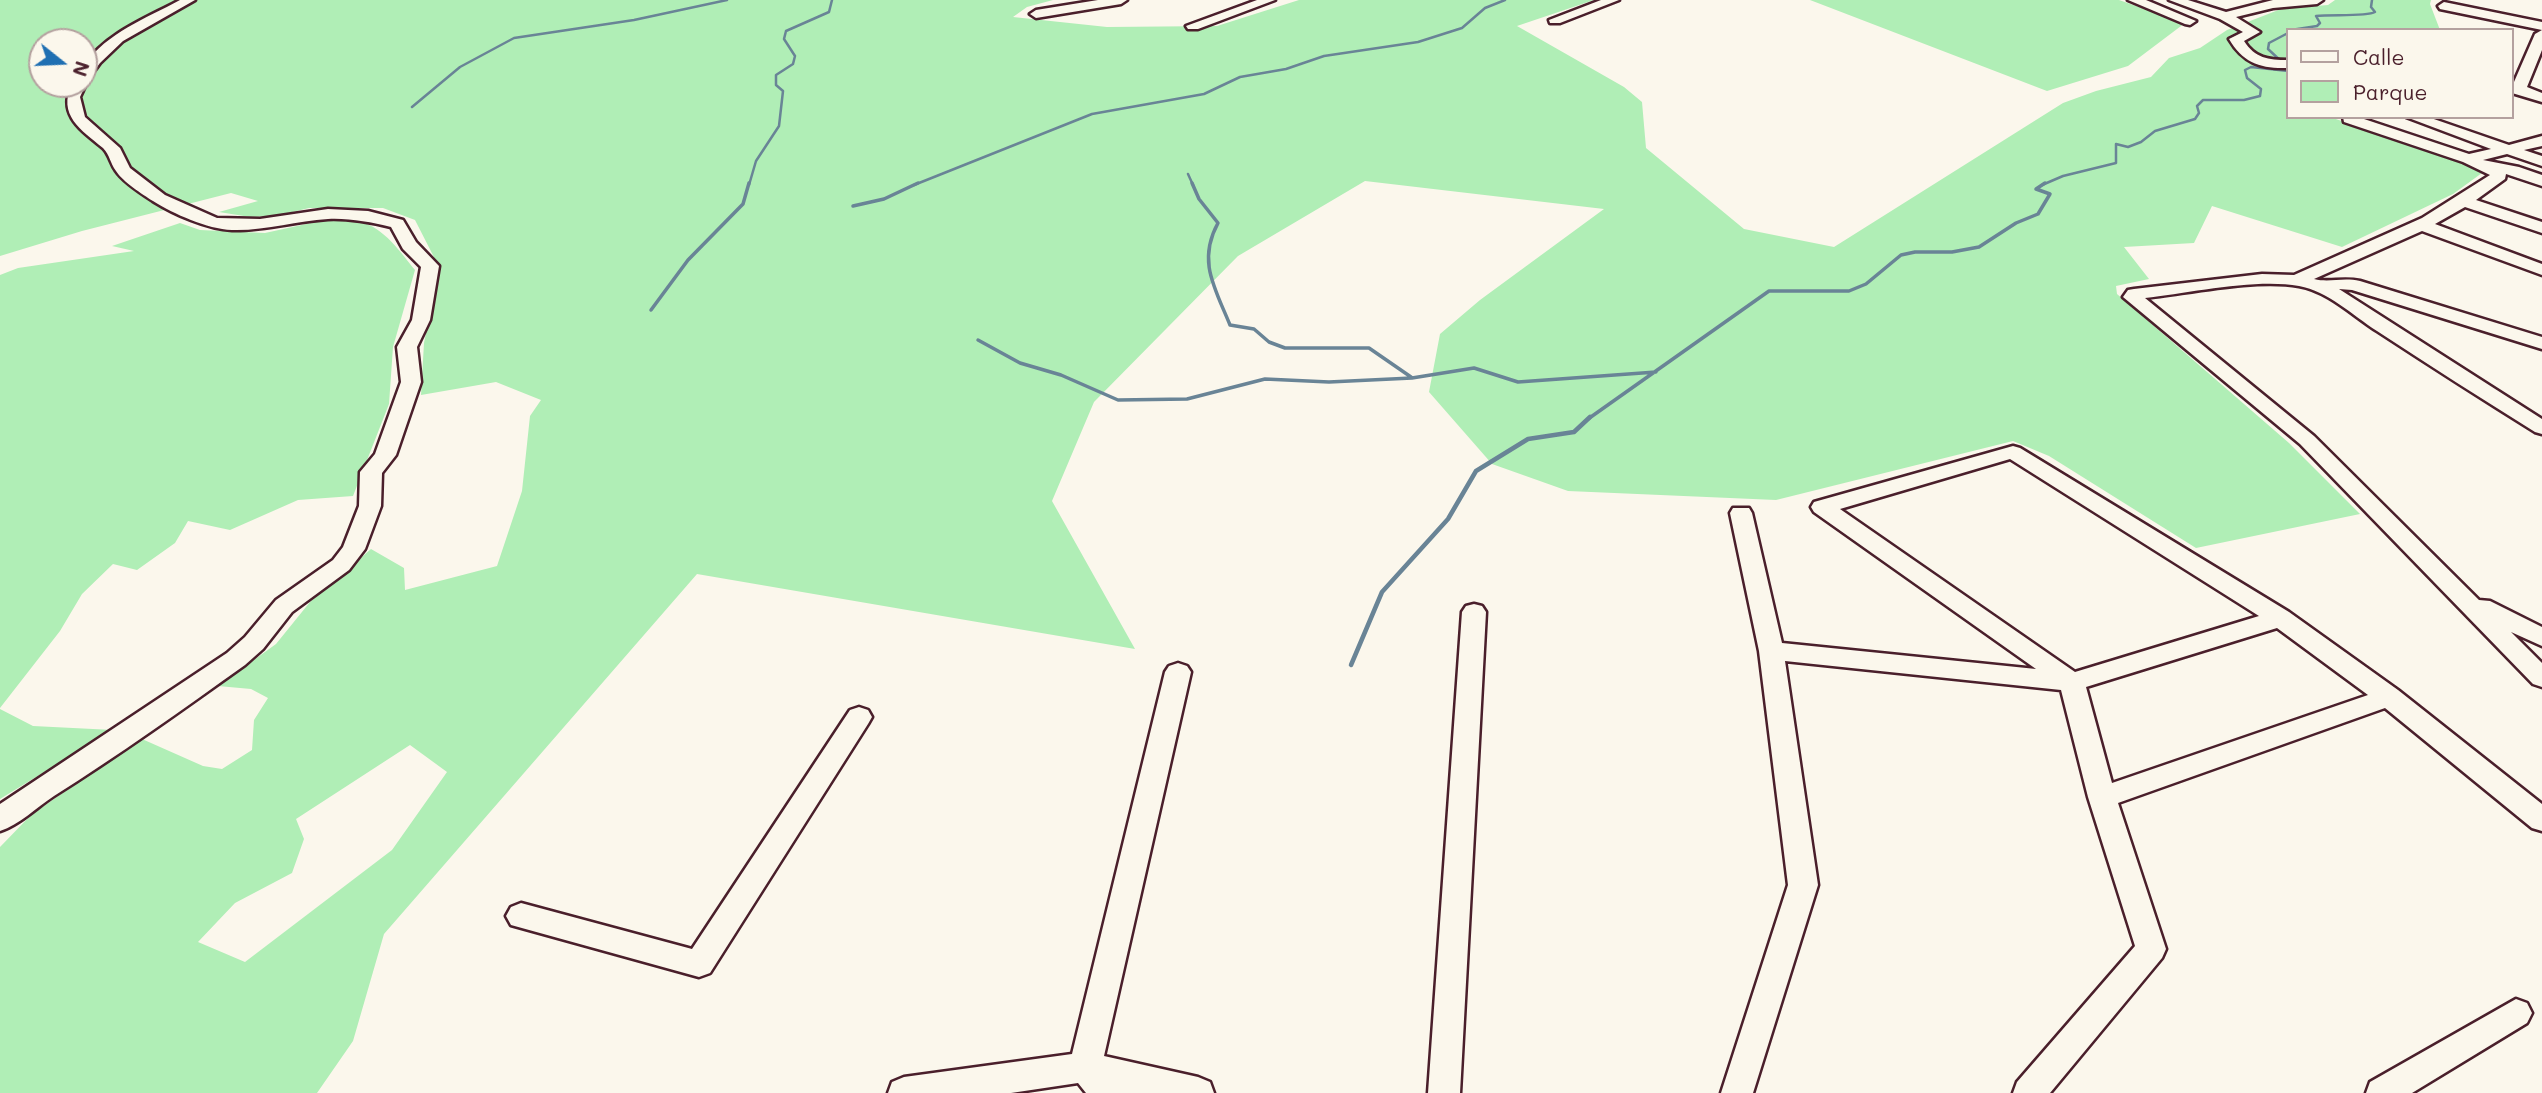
<!DOCTYPE html>
<html>
<head>
<meta charset="utf-8">
<style>
	body { margin:0 }
	#map { position:relative; width:2542px; height:1093px; overflow:hidden; background:#fbf7ec; font-family:Mali,sans-serif }
	canvas { display:block }
	.legend { position:absolute; left:2286px; top:28px; width:228px; height:91px; box-sizing:border-box; background:#fbf7ec; border:2px solid #b4a19f; margin:0; padding:9px 12px; list-style:none; font-size:21px; color:#4a1f2b }
	.legend li { display:flex; align-items:center; gap:14px; height:35px }
	.legend b { width:35px; border:2px solid #b4a19f }
	.north { position:absolute; left:28px; top:28px; width:70px; height:70px; box-sizing:border-box; background:#fbf7ec; border:2px solid #b4a19f; border-radius:50%; rotate:108deg; font-size:19px; font-weight:700; line-height:28px; text-align:center; color:#4a1f2b }
	.north::after { content:''; display:block; margin:auto; width:24px; height:32px; background:#1f6fb2; clip-path:polygon(50% 0,100% 100%,50% 72%,0 100%) }
</style>
</head>
<body>
<div id="map">
<canvas width="2542" height="1093"></canvas>
<ul class="legend">
<li><b style="height:9px;background:#fbf7ec"></b>Calle</li>
<li><b style="height:19px;background:#b0eeb6"></b>Parque</li>
</ul>
<div class="north">N</div>
</div>
<script>
const g = document.querySelector('canvas').getContext('2d');
g.lineJoin = 'round';
function paint(path, color) { g.fillStyle = color; g.fill(path, 'evenodd'); }
function trace(path, color, width, dash) { g.strokeStyle = color; g.lineWidth = width; g.lineCap = dash ? 'butt' : 'round'; g.setLineDash(dash || []); g.stroke(path); }
paint(new Path2D(`
	M 0,0 L 1053,0 L 1027,7 L 1013,17 L 1107,27 L 1217,26 L 1299,0 L 1594,0 L 1517,26 L 1624,87 L 1642,102 L 1646,148 L 1744,229 L 1834,247 L 2063,103 L 2096,91 L 2151,77 L 2169,58 L 2200,48 L 2227,30 L 2281,9 L 2328,5 L 2335,0 L 2431,0 L 2430,4 L 2440,30 L 2288,30 L 2288,117 L 2330,117 L 2470,165 L 2482,173 L 2453,194 L 2342,247 L 2212,206 L 2194,243 L 2124,247 L 2149,279 L 2116,286 L 2117,294 L 2289,443 L 2360,514 L 2196,548 L 2049,456 L 2013,441 L 1776,500 L 1568,491 L 1492,464 L 1429,392 L 1440,334 L 1480,300 L 1604,209 L 1365,181 L 1238,256 L 1094,402 L 1052,501 L 1135,649 L 697,574 L 384,934 L 353,1041 L 317,1093 L 0,1093 L 0,847 L 32,814 L 142,739 L 203,766 L 222,769 L 252,750 L 254,720 L 268,698 L 251,689 L 218,686 L 276,644 L 310,602 L 371,549 L 404,568 L 405,590 L 497,566 L 522,491 L 530,416 L 541,400 L 496,382 L 421,395 L 424,343 L 439,267 L 415,220 L 383,208 L 309,208 L 276,216 L 250,217 L 219,212 L 258,201 L 231,193 L 82,231 L 0,256 ZM 42,42 L 84,42 L 84,84 L 42,84 ZM 410,745 L 447,772 L 392,850 L 245,962 L 198,942 L 235,903 L 292,873 L 304,839 L 296,819 Z
	M 1810,0 L 2119,0 L 2185,23 L 2128,66 L 2047,91 Z
	M 320,221 C 333,221 348,220 360,222 C 384,227 401,253 415,270 L 393,347 L 389,404 L 353,496 L 298,500 L 230,530 L 188,521 L 175,543 L 137,570 L 113,564 L 82,594 L 60,631 L 0,708 L 0,275 L 18,268 L 134,251 L 112,246 L 180,223 L 200,230 L 265,233 Z
	M 0,709 L 33,726 L 113,730 L 0,799 Z`), '#b0eeb6');
trace(new Path2D(`
	M 2291,30 L 2317,26 L 2320,23 L 2316,16 C 2330,14 2366,17 2375,12 L 2371,7 L 2372,0
	M 2283,63 L 2268,49 L 2269,43 L 2288,33
	M 412,107 L 460,67 L 514,38 L 634,20 L 727,0
	M 1188,174 L 1193,185
	M 749,185 L 756,161 L 779,126 L 783,91 L 776,85 L 776,75 L 793,64 L 795,56 L 784,39 L 786,31 L 829,12 L 832,0
	M 914,185 L 1092,114 L 1204,94 L 1240,77 L 1286,69 L 1324,56 L 1418,42 L 1462,28 L 1485,8 L 1505,0
	M 2042,185 L 2063,176 L 2116,163 L 2116,144 L 2128,147 L 2141,142 L 2155,131 L 2195,119 L 2199,113 L 2197,106 L 2203,100 L 2244,100 L 2260,96 L 2261,89 L 2247,78 L 2245,70 L 2251,67 L 2288,71`), '#698496', 2.5);
trace(new Path2D(`
	M 1192,183 L 1199,199 L 1218,223 C 1197,261 1215,288 1230,325 L 1254,329 L 1269,342 L 1285,348 L 1369,348 L 1411,377
	M 853,206 L 884,199 L 918,183
	M 651,310 L 688,260 L 743,204 L 749,183
	M 978,340 L 1020,363 L 1061,375 L 1118,400 L 1187,399 L 1265,379 L 1329,382 L 1412,378 L 1474,368 L 1518,382 L 1656,372
	M 1588,419 L 1769,291 L 1849,291 L 1866,284 L 1901,255 L 1915,252 L 1952,252 L 1979,247 L 2016,223 L 2038,214 L 2050,194 L 2036,189 L 2045,183`), '#698496', 3.5);
trace(new Path2D(`
	M 1351,665 L 1382,592 L 1448,519 L 1476,471 L 1528,439 L 1574,432 L 1590,417`), '#698496', 4.5);
const minor = new Path2D(`
	M 180,0 L 195,0 L 123,41 L 100,63 L 89,78 L 84,79 L 84,65 C 108,32 145,19 180,0 Z
	M 1098,0 L 1127,0 L 1121,4 L 1036,18 L 1030,14 L 1036,10 Z
	M 1257,0 L 1275,0 L 1198,29 L 1188,29 L 1186,26 Z
	M 1601,0 L 1619,0 L 1560,23 L 1550,23 L 1549,20 Z
	M 2128,0 L 2146,0 L 2196,21 L 2190,25 L 2185,24 Z
	M 2169,0 L 2188,0 L 2226,12 L 2273,0 L 2323,0 L 2317,4 L 2273,8 L 2236,17 L 2260,32 L 2244,41 C 2255,58 2268,60 2288,60 L 2288,68 C 2261,69 2243,63 2229,39 L 2243,32 L 2220,19 Z
	M 2444,2 L 2542,22 L 2542,30 L 2440,9 L 2438,6 Z
	M 2542,30 L 2542,50 L 2527,87 L 2542,93 L 2542,102 L 2512,93 L 2512,82 L 2514,82 L 2535,34 Z
	M 84,81 L 86,84 L 80,97 L 85,117 L 120,148 L 130,168 L 165,195 L 217,218 L 260,219 L 328,209 L 368,211 L 403,220 L 416,242 L 439,266 L 430,320 L 417,347 L 421,382 L 396,455 L 382,473 L 381,506 L 365,549 L 349,570 L 292,612 L 263,649 L 245,665 C 182,710 119,755 54,796 C 37,807 19,825 0,831 L 0,804 L 227,653 L 245,637 L 276,600 L 333,560 L 343,547 L 359,506 L 360,472 L 375,454 L 401,382 L 397,347 L 412,320 L 421,267 L 403,249 L 391,227 C 370,222 349,218 328,219 C 296,221 265,231 232,230 C 207,229 174,214 153,201 C 142,194 123,182 116,171 C 110,163 110,155 103,148 C 81,130 57,115 72,84 L 84,84 Z
	M 2343,117 L 2358,117 L 2469,154 L 2491,149 L 2406,117 L 2428,117 L 2509,145 L 2542,136 L 2542,146 L 2524,150 L 2542,156 L 2542,166 L 2507,154 L 2483,160 L 2519,167 L 2542,175 L 2542,186 L 2506,174 L 2505,179 L 2476,200 L 2542,222 L 2542,233 L 2465,207 L 2435,224 L 2542,264 L 2542,275 L 2422,231 L 2314,279 C 2330,283 2342,277 2360,281 L 2542,337 L 2542,349 L 2352,290 L 2339,289 L 2542,419 L 2542,434 L 2535,432 C 2482,399 2429,365 2377,331 C 2352,315 2328,291 2299,286 C 2256,278 2189,293 2145,298 L 2314,436 L 2479,600 L 2490,601 L 2542,627 L 2542,646 L 2511,632 L 2542,663 L 2542,687 L 2533,684 L 2300,444 L 2123,297 L 2128,290 L 2134,289 L 2262,274 L 2294,275 L 2422,218 L 2490,175 L 2463,162 L 2344,122 Z
	M 2013,446 L 2020,448 L 2289,612 L 2398,690 L 2542,804 L 2542,831 L 2532,828 L 2385,708 L 2118,803 L 2166,949 L 2162,958 L 2050,1093 L 2013,1093 L 2017,1082 L 2135,946 L 2088,797 L 2061,690 L 1785,661 L 1818,885 L 1753,1093 L 1721,1093 L 1788,885 L 1759,651 L 1730,513 L 1733,508 L 1749,508 L 1752,513 L 1782,643 L 2036,669 L 1814,512 L 1811,507 L 1814,502 ZM 2010,459 L 2259,616 L 2075,672 L 1840,509 ZM 2277,628 L 2368,695 L 2112,783 L 2086,687 Z
	M 1474,604 L 1482,606 L 1486,612 L 1460,1093 L 1428,1093 L 1462,612 L 1466,606 Z
	M 1178,663 L 1187,666 L 1191,672 L 1104,1056 L 1198,1077 L 1210,1082 L 1214,1093 L 1086,1093 L 1078,1083 L 1011,1093 L 888,1093 L 892,1082 L 904,1077 L 1072,1054 L 1165,672 L 1169,666 Z
	M 859,707 L 868,710 L 872,717 L 868,724 L 710,973 L 699,977 L 511,925 L 506,916 L 511,907 L 521,903 L 692,949 L 850,710 Z
	M 2516,999 L 2527,1003 L 2532,1013 L 2527,1023 L 2412,1093 L 2366,1093 L 2370,1082 Z`);
trace(minor, '#4a1f2b', 5);
paint(minor, '#fbf7ec');
</script>
</body>
</html>
